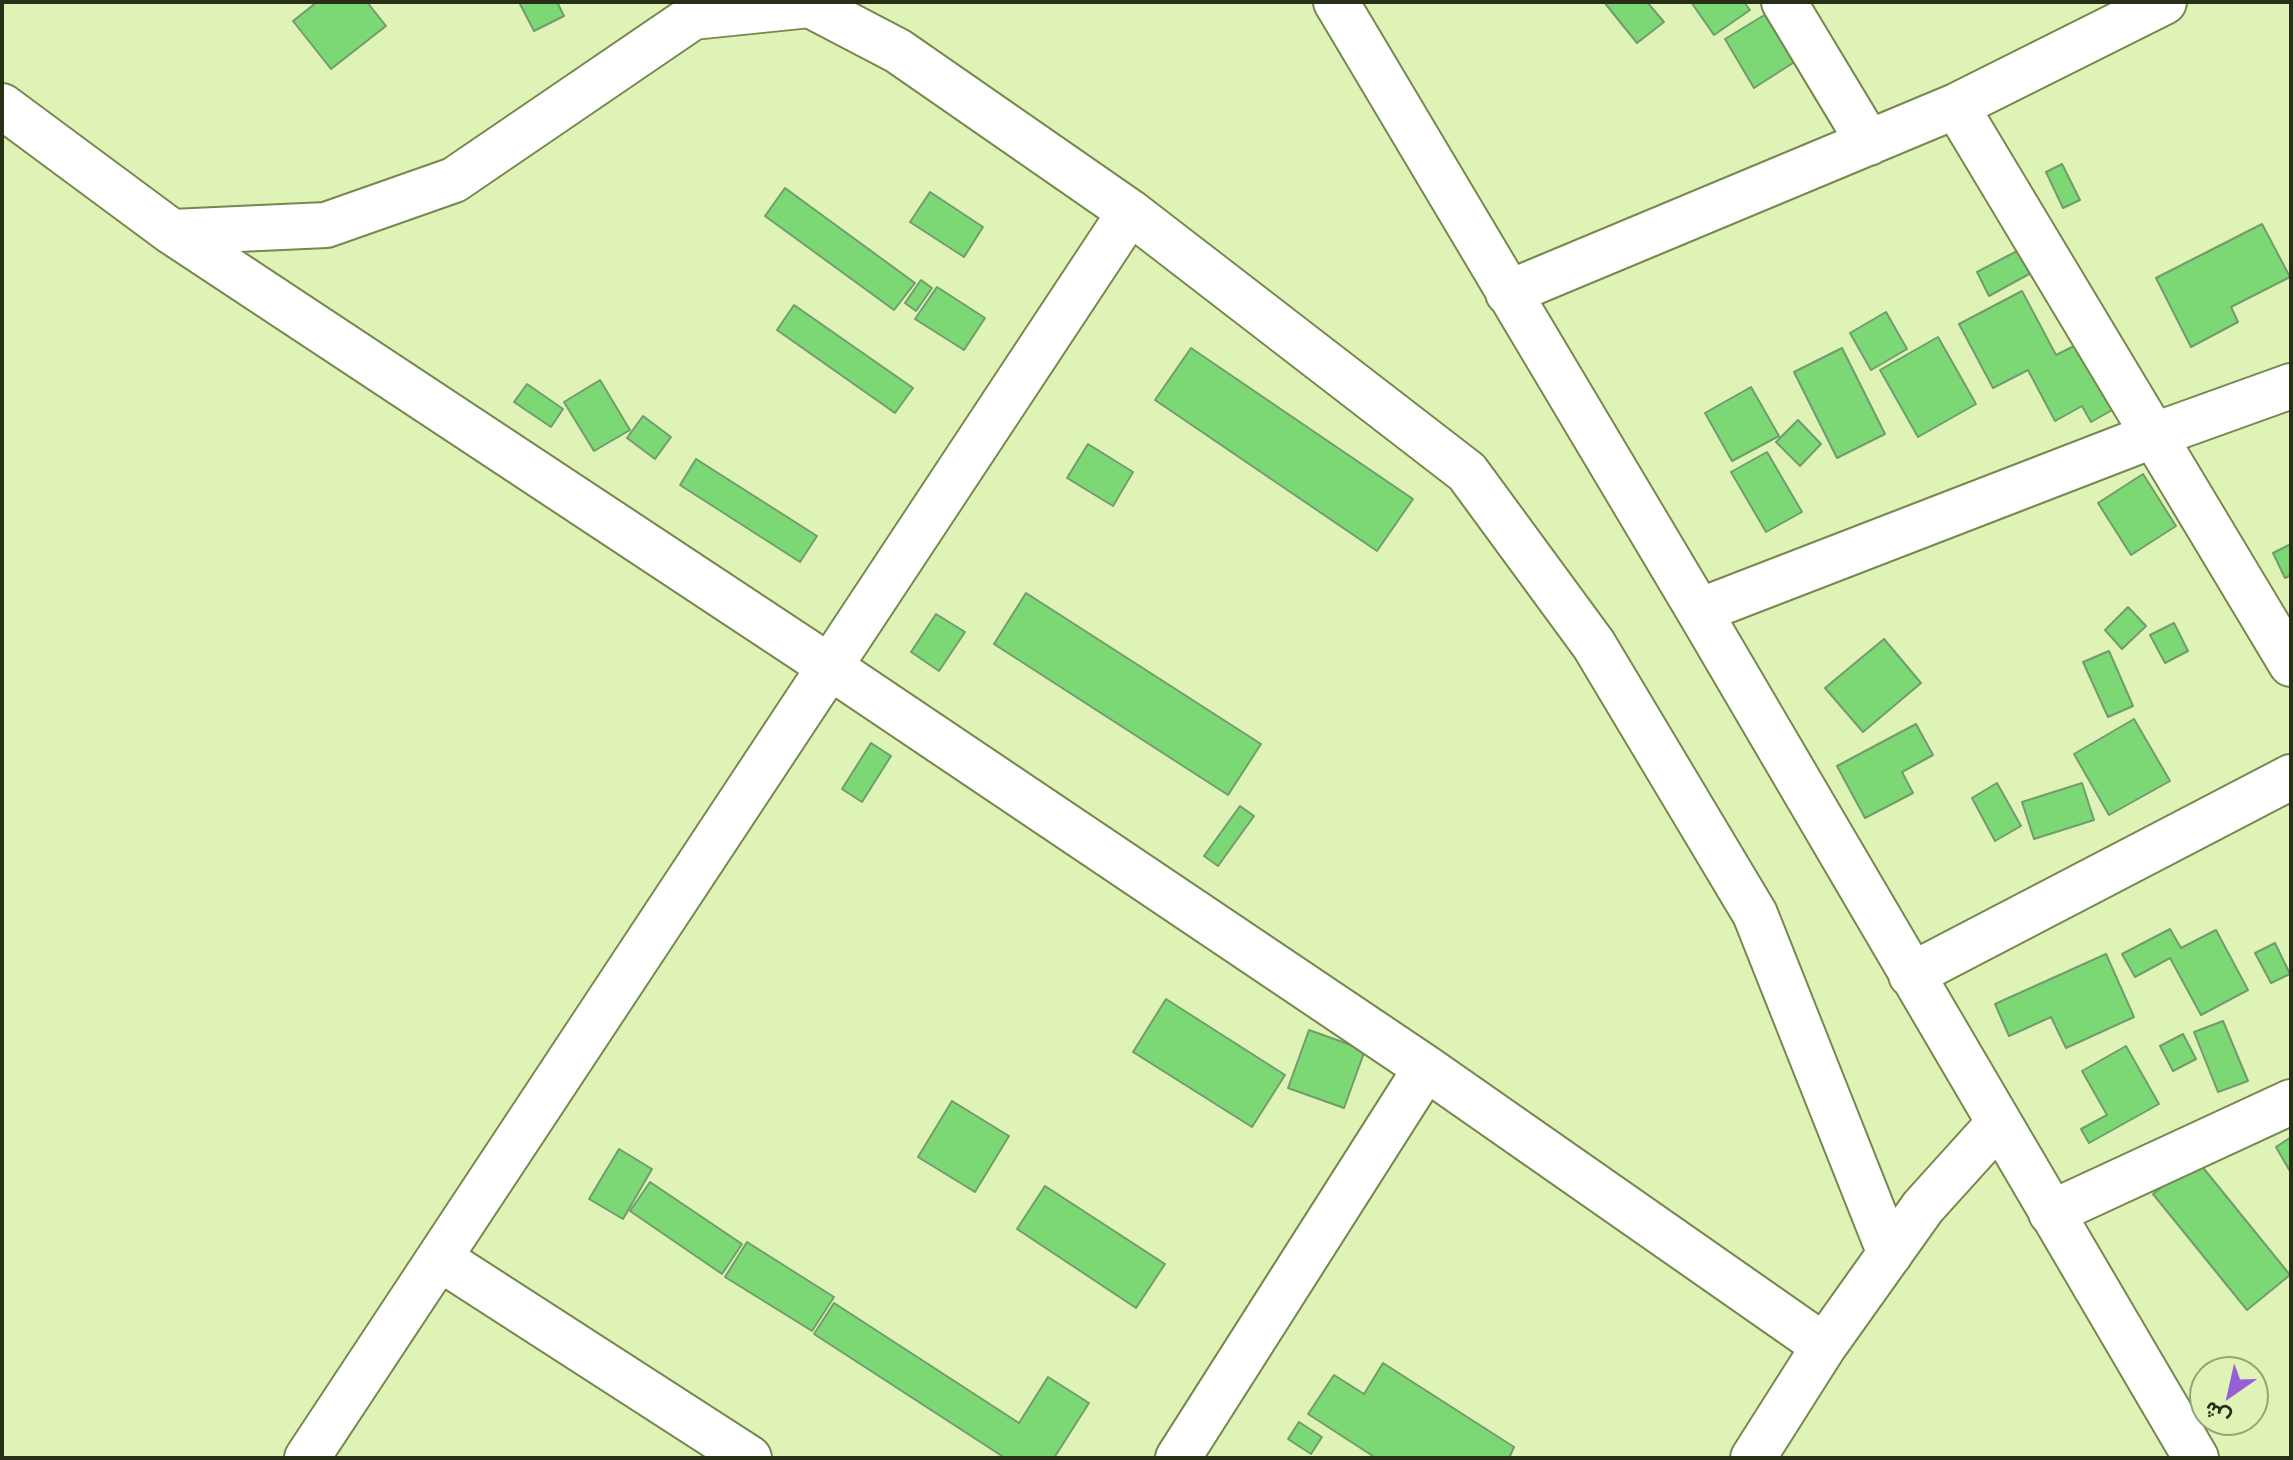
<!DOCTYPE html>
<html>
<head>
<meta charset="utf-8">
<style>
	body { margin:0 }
	#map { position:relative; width:2293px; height:1460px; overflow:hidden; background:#dff3b6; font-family:Jost,Vazirmatn,sans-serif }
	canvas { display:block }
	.frame { position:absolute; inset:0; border:4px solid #282f17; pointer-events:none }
	.north { position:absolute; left:2189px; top:1356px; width:80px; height:80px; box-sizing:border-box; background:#dff3b6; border:2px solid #96a576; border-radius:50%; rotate:214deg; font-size:22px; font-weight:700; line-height:32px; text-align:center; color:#282f17 }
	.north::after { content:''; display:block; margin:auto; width:28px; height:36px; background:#965ed7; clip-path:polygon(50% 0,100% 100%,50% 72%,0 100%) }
</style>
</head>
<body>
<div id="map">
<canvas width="2293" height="1460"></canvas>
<div class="frame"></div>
<div class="north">ش</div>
</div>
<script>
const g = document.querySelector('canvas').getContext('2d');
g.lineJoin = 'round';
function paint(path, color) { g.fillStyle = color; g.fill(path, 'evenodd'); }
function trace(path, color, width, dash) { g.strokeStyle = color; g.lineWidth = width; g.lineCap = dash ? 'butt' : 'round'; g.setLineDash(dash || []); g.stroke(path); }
const building = new Path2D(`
	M 317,2 L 367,2 L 386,26 L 331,69 L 293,21 Z
	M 519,2 L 561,2 L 558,4 L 564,16 L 534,31 Z
	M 1604,2 L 1647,2 L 1664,22 L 1637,43 Z
	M 1691,2 L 1744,2 L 1750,10 L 1714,35 Z
	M 1766,14 L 1796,61 L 1754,88 L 1725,39 Z
	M 2062,164 L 2080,200 L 2063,208 L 2046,172 Z
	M 785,188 L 915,283 L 894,310 L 765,216 Z
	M 930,192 L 983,227 L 964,257 L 910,222 Z
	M 2262,224 L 2290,277 L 2231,307 L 2238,322 L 2191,347 L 2156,278 Z
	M 2019,250 L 2031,273 L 1989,296 L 1977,272 Z
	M 921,280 L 932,288 L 916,311 L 905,303 Z
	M 937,287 L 985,318 L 964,350 L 915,319 Z
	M 2022,291 L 2056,355 L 2086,340 L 2121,405 L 2091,422 L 2082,406 L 2055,421 L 2028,370 L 1993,388 L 1959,324 Z
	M 794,305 L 913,388 L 895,413 L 777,330 Z
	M 1886,312 L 1907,349 L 1871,370 L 1850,333 Z
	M 1938,337 L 1976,404 L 1918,437 L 1880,370 Z
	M 1191,348 L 1413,499 L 1377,551 L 1155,400 Z
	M 1842,348 L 1885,434 L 1837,458 L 1794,372 Z
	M 600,380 L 630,430 L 594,451 L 564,402 Z
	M 527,384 L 563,409 L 551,427 L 514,402 Z
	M 1751,387 L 1779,436 L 1732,461 L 1705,413 Z
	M 643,416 L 671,437 L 655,459 L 627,438 Z
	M 1798,420 L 1821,444 L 1800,466 L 1776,442 Z
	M 1088,444 L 1133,472 L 1113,506 L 1067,478 Z
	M 1767,452 L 1802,512 L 1766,532 L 1731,472 Z
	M 696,459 L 817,536 L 800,562 L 680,485 Z
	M 2143,474 L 2176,526 L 2131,555 L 2098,503 Z
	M 2291,544 L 2291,575 L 2285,578 L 2273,553 Z
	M 1026,593 L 1261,744 L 1228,795 L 994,644 Z
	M 2128,607 L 2146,626 L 2122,649 L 2105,630 Z
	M 936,614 L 965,632 L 939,671 L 911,652 Z
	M 2174,623 L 2188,651 L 2165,663 L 2150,635 Z
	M 1884,639 L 1921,683 L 1863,732 L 1825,688 Z
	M 2109,651 L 2133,706 L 2108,717 L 2083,662 Z
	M 2134,719 L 2170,781 L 2109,815 L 2074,754 Z
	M 1916,724 L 1933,755 L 1902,772 L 1913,793 L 1865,818 L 1837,766 Z
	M 871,743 L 891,756 L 862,802 L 842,789 Z
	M 1997,783 L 2021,826 L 1995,841 L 1972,798 Z
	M 2082,783 L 2094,820 L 2034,839 L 2022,802 Z
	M 1240,806 L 1254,816 L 1218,866 L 1204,856 Z
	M 2170,929 L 2181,948 L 2216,930 L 2248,990 L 2201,1015 L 2170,958 L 2135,977 L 2122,954 Z
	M 2275,943 L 2290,974 L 2271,983 L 2255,953 Z
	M 2106,954 L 2134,1017 L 2066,1048 L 2051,1017 L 2009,1036 L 1995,1004 Z
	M 1166,999 L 1285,1075 L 1252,1127 L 1133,1052 Z
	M 2223,1021 L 2248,1081 L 2218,1092 L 2194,1032 Z
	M 1309,1030 L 1365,1050 L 1344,1108 L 1288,1088 Z
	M 2183,1034 L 2196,1059 L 2173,1071 L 2160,1046 Z
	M 2126,1046 L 2159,1104 L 2089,1143 L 2081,1129 L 2107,1115 L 2082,1071 Z
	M 952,1101 L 1009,1136 L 975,1192 L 918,1157 Z
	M 2291,1137 L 2291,1173 L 2276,1147 Z
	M 619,1149 L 652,1169 L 623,1219 L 589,1199 Z
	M 2196,1159 L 2290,1275 L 2247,1310 L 2153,1194 Z
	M 650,1182 L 742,1244 L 722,1274 L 630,1211 Z
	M 1045,1186 L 1165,1264 L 1136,1308 L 1017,1229 Z
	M 747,1242 L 834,1297 L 812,1331 L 725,1277 Z
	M 834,1303 L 1019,1423 L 1048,1377 L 1089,1403 L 1054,1458 L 1005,1458 L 814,1334 Z
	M 1383,1363 L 1514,1447 L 1509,1458 L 1376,1458 L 1308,1414 L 1334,1375 L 1364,1394 Z
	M 1299,1422 L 1322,1437 L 1311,1454 L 1288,1439 Z`);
paint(building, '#7cd875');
trace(building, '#719c6d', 2);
const street = new Path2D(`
	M 1336,2 L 1699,611 L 2196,1458
	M 1784,2 L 1869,143
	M 2,106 L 172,232 L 830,667 L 1426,1068 L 1824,1346
	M 1956,106 L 2291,664
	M 172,232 L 326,225 L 454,180 L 693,17 L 810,5 L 898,51 L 1130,212 L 1467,472 L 1594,645 L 1755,914 L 1890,1254
	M 1508,293 L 1956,106 L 2164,2
	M 1699,611 L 2152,436 L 2291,386
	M 1911,975 L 2291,777
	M 2051,1213 L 2291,1102
	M 439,1258 L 749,1458
	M 307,1458 L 1130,212
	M 1178,1458 L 1426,1068
	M 1753,1458 L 1824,1346 L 1923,1207 L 1998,1124`);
trace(street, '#77884f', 48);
trace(street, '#fff', 44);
</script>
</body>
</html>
